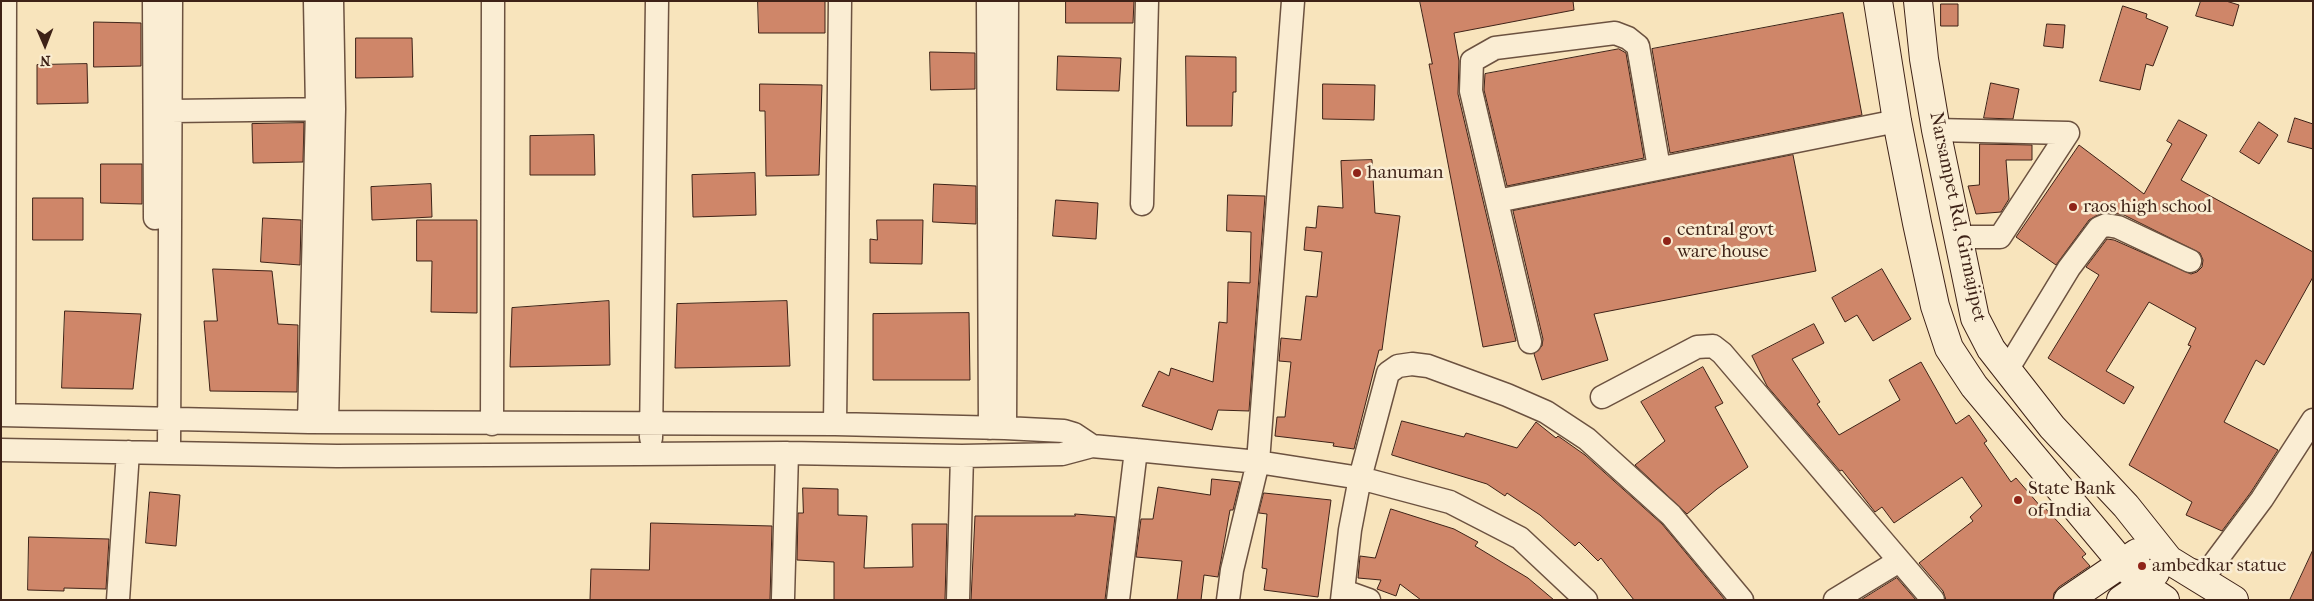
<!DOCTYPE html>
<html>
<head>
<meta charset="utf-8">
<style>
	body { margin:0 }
	#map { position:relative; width:2314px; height:601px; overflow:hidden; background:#f8e4bc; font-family:"IM FELL French Canon",serif }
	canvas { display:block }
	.frame { position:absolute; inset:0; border:2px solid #3e2217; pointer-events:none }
	.north { position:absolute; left:20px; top:20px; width:50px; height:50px; -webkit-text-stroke:4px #faedd3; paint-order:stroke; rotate:179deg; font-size:14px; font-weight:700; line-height:20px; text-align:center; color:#3e2217 }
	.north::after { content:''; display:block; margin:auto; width:18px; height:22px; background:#3e2217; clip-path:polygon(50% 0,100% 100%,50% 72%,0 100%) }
</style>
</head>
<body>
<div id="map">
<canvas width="2314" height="601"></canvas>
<div class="frame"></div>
<div class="north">N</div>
</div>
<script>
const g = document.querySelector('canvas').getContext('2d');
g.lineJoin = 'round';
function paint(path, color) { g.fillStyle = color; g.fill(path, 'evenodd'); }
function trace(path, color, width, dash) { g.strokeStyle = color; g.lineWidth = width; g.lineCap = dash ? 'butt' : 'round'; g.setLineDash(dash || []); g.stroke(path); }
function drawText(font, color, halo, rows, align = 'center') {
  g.font = font + ' "IM FELL French Canon",serif'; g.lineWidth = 5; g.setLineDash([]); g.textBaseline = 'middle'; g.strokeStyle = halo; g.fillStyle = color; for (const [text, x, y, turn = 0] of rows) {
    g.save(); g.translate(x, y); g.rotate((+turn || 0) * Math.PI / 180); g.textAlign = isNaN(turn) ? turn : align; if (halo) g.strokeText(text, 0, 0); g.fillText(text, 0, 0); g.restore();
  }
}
const building = new Path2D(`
	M 758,1 L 825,1 L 825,33 L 759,33 Z
	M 1066,1 L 1134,1 L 1133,23 L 1066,23 Z
	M 1420,1 L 1573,1 L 1574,10 L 1454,33 L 1459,61 L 1458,94 L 1516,341 L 1483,347 L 1429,64 L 1432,64 Z
	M 2201,1 L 2226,1 L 2239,5 L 2233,26 L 2196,16 Z
	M 1941,4 L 1958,4 L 1958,26 L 1941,26 Z
	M 2123,6 L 2147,14 L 2146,18 L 2168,27 L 2153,66 L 2146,64 L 2140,90 L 2100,81 Z
	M 1843,13 L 1862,115 L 1670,153 L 1652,49 Z
	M 94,22 L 141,23 L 141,66 L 94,67 Z
	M 2047,24 L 2065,25 L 2063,48 L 2044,46 Z
	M 356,38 L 412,38 L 413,77 L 356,78 Z
	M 1619,49 L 1626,53 L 1644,158 L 1507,186 L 1484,90 L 1485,74 Z
	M 930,52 L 975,53 L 975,89 L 931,90 Z
	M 1058,56 L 1121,58 L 1119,91 L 1057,90 Z
	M 1186,56 L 1236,57 L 1236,92 L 1233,92 L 1232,126 L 1187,126 Z
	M 87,64 L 88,103 L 37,104 L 37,65 Z
	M 1991,83 L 2019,89 L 2013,119 L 1984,118 Z
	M 760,84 L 822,85 L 819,175 L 766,176 L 765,111 L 760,111 Z
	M 1323,84 L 1375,85 L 1374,120 L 1323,119 Z
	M 2295,118 L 2313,124 L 2313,149 L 2288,142 Z
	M 2179,120 L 2207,135 L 2181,180 L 2313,252 L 2313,277 L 2264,365 L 2256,360 L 2224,422 L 2278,450 L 2251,492 L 2222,531 L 2186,515 L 2192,502 L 2129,465 L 2191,346 L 2188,345 L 2196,328 L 2149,302 L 2106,371 L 2134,387 L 2124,404 L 2048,358 L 2099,275 L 2086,267 L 2107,239 L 2114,240 L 2191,274 L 2197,272 L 2202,267 L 2203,260 L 2200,253 L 2124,215 L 2108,212 L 2101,213 L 2089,220 L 2056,265 L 2016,237 L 2079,145 L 2144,194 L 2172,144 L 2167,141 Z
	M 2259,122 L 2278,135 L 2259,164 L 2240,152 Z
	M 304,123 L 303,162 L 253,163 L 252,124 Z
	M 594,135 L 595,175 L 530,175 L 530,136 Z
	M 1980,144 L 2032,145 L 2032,160 L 2006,160 L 2009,199 L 2001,212 L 1976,214 L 1968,186 L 1979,185 Z
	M 1793,155 L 1816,271 L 1594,314 L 1608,360 L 1542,380 L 1534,354 L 1542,346 L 1543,339 L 1513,211 Z
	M 1372,160 L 1375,213 L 1400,216 L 1382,350 L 1379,350 L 1354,449 L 1333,446 L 1334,443 L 1275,436 L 1277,417 L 1285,417 L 1291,362 L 1279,361 L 1281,338 L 1301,340 L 1306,296 L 1317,297 L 1322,252 L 1304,250 L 1306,227 L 1316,228 L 1318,206 L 1343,208 L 1341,161 Z
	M 101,164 L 142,164 L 142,204 L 101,203 Z
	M 755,173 L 756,215 L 693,217 L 692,175 Z
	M 431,184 L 432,217 L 372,220 L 371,187 Z
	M 934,184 L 976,186 L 976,224 L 933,222 Z
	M 1228,195 L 1265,196 L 1249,411 L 1218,410 L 1212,430 L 1142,406 L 1159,371 L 1169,376 L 1171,368 L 1213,382 L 1219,322 L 1227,323 L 1228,282 L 1250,283 L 1251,232 L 1227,231 Z
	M 33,198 L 83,198 L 83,240 L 33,240 Z
	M 1056,200 L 1098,203 L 1096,239 L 1053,236 Z
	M 263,218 L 301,220 L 300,265 L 261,262 Z
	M 417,220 L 477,220 L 477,313 L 431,312 L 432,261 L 417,261 Z
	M 877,220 L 923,220 L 922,264 L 870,263 L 870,239 L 877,240 Z
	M 213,269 L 272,271 L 278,324 L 298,325 L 297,392 L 210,391 L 204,321 L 217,321 Z
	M 1882,269 L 1911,319 L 1873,341 L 1857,315 L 1845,322 L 1832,298 Z
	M 609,301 L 610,365 L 510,367 L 512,308 Z
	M 787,301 L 790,366 L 675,368 L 677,304 Z
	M 65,311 L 141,314 L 133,389 L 62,388 Z
	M 969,313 L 970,380 L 873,380 L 873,314 Z
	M 1814,324 L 1824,343 L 1792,359 L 1820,402 L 1817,404 L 1839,435 L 1900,400 L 1889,380 L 1921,362 L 1956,424 L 1969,415 L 1987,441 L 1984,443 L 2011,482 L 2016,478 L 2041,507 L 2043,506 L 2060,524 L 2086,554 L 2082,557 L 2090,566 L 2059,587 L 2054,593 L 2053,600 L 1946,600 L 1943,591 L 1919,563 L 1973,521 L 1970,517 L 1982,506 L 1962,477 L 1894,523 L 1882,507 L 1875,512 L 1842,470 L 1840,471 L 1767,386 L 1752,356 Z
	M 1703,367 L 1723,403 L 1715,407 L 1748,467 L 1717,489 L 1687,514 L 1635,465 L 1665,441 L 1641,402 Z
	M 1402,421 L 1464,437 L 1466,433 L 1517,448 L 1536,422 L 1556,438 L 1558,436 L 1585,455 L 1662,524 L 1725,600 L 1634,600 L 1601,558 L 1598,561 L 1579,542 L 1575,546 L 1540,515 L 1507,493 L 1505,496 L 1487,484 L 1392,455 Z
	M 1212,479 L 1240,482 L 1233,510 L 1230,510 L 1218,577 L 1204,575 L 1201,600 L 1177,600 L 1182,561 L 1136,557 L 1141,519 L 1153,519 L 1158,487 L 1210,495 Z
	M 803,488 L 838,489 L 838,515 L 867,516 L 864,568 L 913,567 L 912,524 L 947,524 L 945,600 L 834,600 L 834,562 L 797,560 L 798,513 L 803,513 Z
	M 150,492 L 180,495 L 176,546 L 146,543 Z
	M 1264,493 L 1331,500 L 1318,597 L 1264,590 L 1267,569 L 1262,568 L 1267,514 L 1259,513 Z
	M 1391,509 L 1454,529 L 1478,542 L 1475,546 L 1528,578 L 1554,600 L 1421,600 L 1400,584 L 1396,596 L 1377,589 L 1381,580 L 1358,578 L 1360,556 L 1375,558 Z
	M 1075,514 L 1115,517 L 1105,600 L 971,600 L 975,516 L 1075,516 Z
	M 651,523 L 772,526 L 770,600 L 590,600 L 591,569 L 649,570 Z
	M 29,537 L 109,539 L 106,589 L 64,588 L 64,591 L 28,590 Z
	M 2313,550 L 2313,600 L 2290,600 Z
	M 1897,578 L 1916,600 L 1861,600 Z`);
paint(building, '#cf8669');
trace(building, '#3e2217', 1);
const minor = new Path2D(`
	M 154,1 L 155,218
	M 988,1 L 990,428
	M 171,111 L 330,109
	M 1936,130 L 2068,133
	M 1497,201 L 1897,121
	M 1142,204 L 1147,1
	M 1960,237 L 2000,237 L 2068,133
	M 1530,342 L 1471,91 L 1472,61 L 1495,48 L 1615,33 L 1628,38 L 1638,46 L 1659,168
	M 2007,370 L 2069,268 L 2099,228 L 2106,225 L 2118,227 L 2190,261
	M 1602,397 L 1697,347 L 1713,346 L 1722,353 L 1933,600
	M 1,415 L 309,422 L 835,424 L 1005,428 L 1064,431 L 1074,434 L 1092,446
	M 4,415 L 5,1
	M 309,422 L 317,109 L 315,1
	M 327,422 L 334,109 L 332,1
	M 492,424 L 493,1
	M 835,424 L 840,1
	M 1005,428 L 1007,1
	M 651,438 L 657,1
	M 1,450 L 337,456 L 787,453 L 962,456 L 1062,454 L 1092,446 L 1136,450 L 1258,462 L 1360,478 L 1450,502 L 1520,538 L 1586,600
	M 169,452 L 171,1
	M 2183,568 L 2206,574 L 2262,499 L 2313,420
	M 1344,591 L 1369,600
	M 783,598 L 787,453
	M 118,600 L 128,452
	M 958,600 L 962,456
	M 1118,600 L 1136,450
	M 1228,600 L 1232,570 L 1258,462 L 1293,1
	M 1342,600 L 1350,530 L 1360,478 L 1388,373 L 1398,366 L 1412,364 L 1428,366 L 1507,395 L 1546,412 L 1587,439 L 1671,515 L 1742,600
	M 1835,600 L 1899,561`);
const secondary = new Path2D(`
	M 1878,1 L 1897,121 L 1917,223 L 1935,306 L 1949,348 L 1974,386 L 2123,564 L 2143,585 L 2165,600
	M 1918,1 L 1924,59 L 1936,130 L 1975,318 L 1991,349 L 2052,427 L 2126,506 L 2169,560 L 2234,600
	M 2068,600 L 2137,553
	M 2121,600 L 2143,585 L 2155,573`);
trace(minor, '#6c5240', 25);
trace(secondary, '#3e2217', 30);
trace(minor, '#faedd3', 22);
trace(secondary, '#faedd3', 28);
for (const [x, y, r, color] of [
	[1357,173,5,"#8f2418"],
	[2073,207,5,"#8f2418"],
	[1667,241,5,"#8f2418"],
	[2018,500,5,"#8f2418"],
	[2142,566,5,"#8f2418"]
]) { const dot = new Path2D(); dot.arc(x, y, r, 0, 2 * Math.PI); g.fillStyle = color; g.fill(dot); trace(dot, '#faedd3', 2); }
drawText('19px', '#3e2217', '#faedd3', [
	["hanuman",1367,173],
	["raos high school",2083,207],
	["central govt",1677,230],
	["ware house",1677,252],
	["State Bank",2028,489],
	["of India",2028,511],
	["ambedkar statue",2152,566]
], 'left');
drawText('19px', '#3e2217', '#faedd3', [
	["Narsampet Rd, Girmajipet",1957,217,78]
]);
</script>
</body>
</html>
